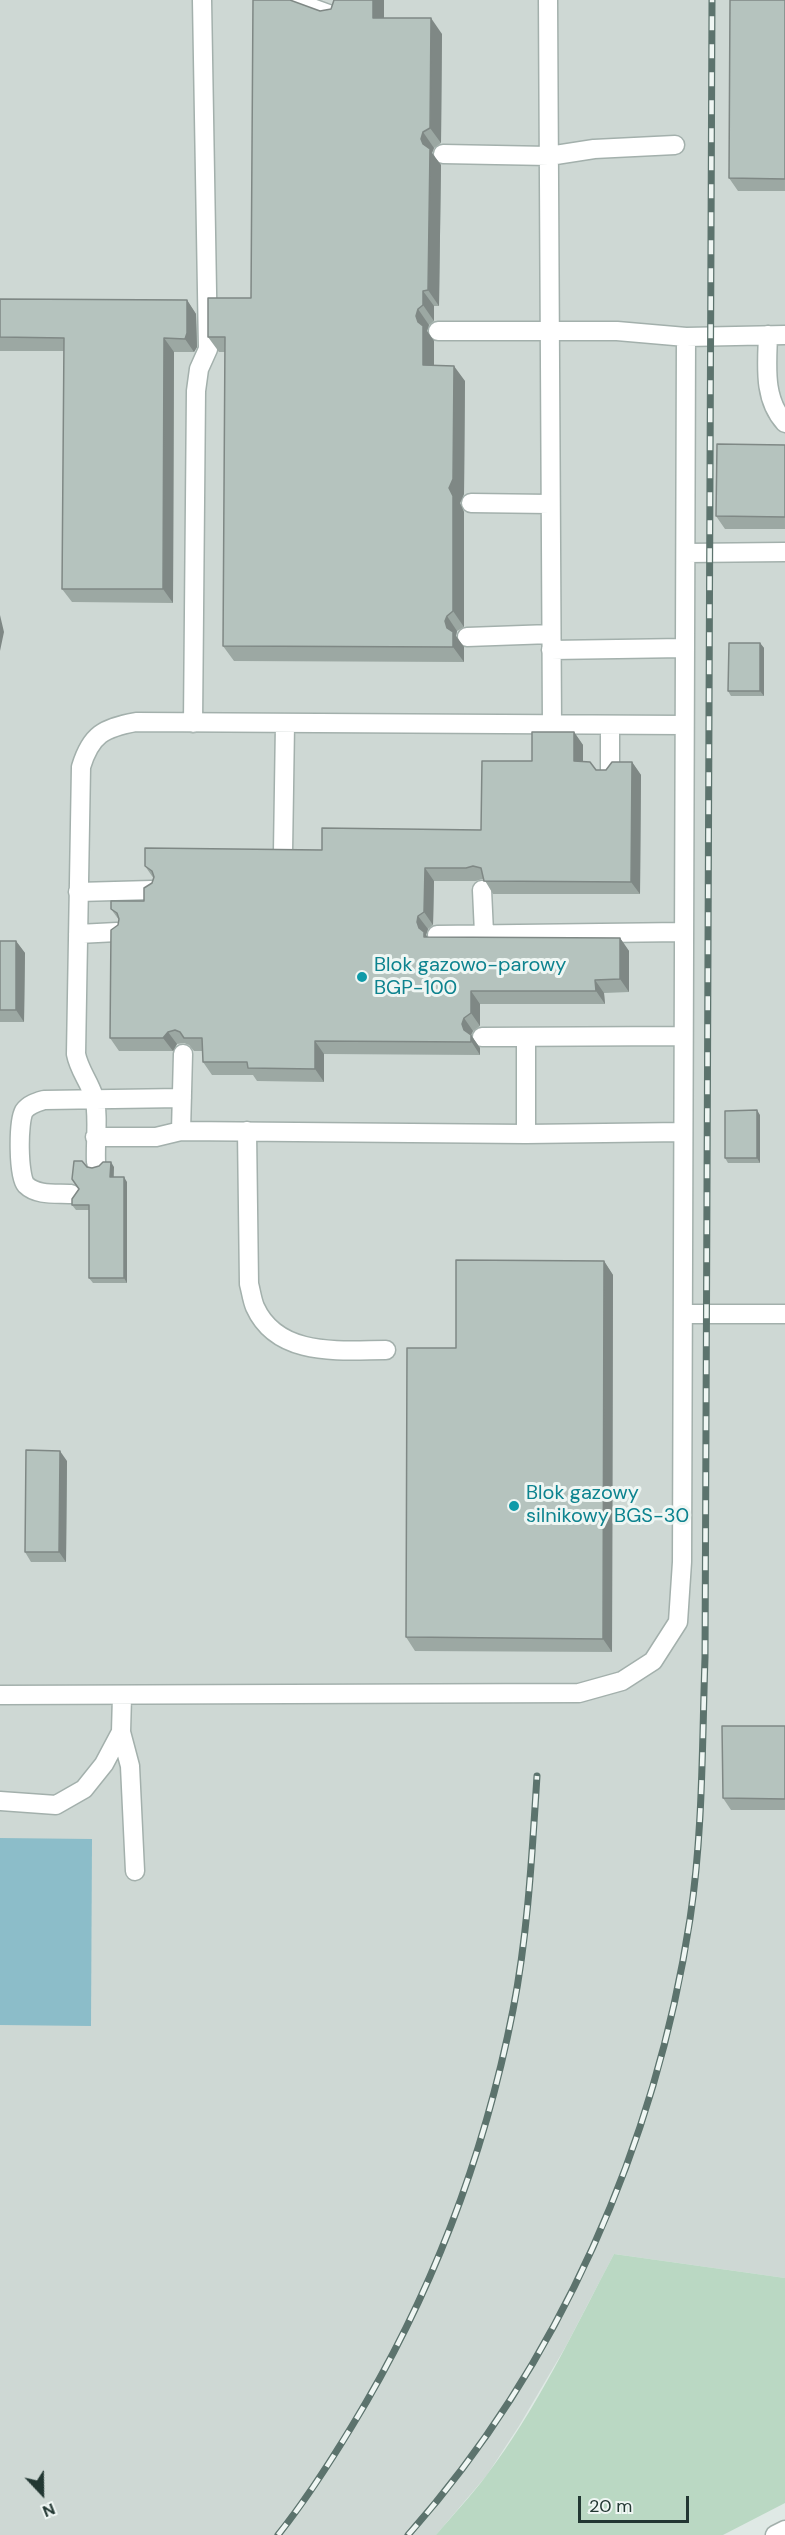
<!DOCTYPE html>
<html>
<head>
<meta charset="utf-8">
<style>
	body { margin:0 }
	#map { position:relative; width:785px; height:2535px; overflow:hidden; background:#dfe9e5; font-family:"DM Sans",sans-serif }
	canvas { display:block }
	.north { position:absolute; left:12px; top:2463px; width:60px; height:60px; -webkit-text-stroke:4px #eff6f3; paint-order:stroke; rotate:158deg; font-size:16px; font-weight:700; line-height:24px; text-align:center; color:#223732 }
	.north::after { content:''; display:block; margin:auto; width:21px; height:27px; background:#223732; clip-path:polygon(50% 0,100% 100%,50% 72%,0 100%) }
	.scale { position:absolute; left:578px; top:2496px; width:111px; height:27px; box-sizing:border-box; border:3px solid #223732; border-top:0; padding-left:8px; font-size:18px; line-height:21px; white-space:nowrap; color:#223732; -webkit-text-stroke:4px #eff6f3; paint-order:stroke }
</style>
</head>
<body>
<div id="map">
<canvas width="785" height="2535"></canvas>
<div class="north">N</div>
<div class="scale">20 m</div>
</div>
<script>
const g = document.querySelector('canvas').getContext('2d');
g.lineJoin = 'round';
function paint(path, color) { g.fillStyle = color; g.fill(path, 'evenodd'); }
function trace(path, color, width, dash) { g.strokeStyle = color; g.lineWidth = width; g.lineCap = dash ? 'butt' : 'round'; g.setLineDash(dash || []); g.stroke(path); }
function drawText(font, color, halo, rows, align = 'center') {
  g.font = font + ' "DM Sans",sans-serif'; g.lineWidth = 6; g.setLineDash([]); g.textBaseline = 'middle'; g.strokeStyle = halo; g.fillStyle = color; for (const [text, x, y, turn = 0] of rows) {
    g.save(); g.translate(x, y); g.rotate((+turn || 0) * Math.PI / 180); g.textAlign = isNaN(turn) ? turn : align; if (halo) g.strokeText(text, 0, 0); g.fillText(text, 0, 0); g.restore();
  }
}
paint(new Path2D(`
	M 0,0 L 785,0 L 785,2278 L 614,2254 L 566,2346 L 519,2426 L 487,2475 L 436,2535 L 0,2535 Z`), '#ced8d4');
paint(new Path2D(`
	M 614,2254 L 785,2278 L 785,2503 L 723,2535 L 436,2535 C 453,2515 471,2496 486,2476 C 536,2411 576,2326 614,2254 Z`), '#bad8c3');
paint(new Path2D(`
	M 0,1838 L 92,1839 L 91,2026 L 0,2025 Z`), '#8cbdc9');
const service = new Path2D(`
	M 290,0 L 334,16
	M 548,0 L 552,725
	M 443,154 L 549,156 L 594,149 L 675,145
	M 438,331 L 617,331 L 686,337 L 785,335
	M 768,335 C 767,366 763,399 785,423
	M 471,503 L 550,504
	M 686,553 L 785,552
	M 467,637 L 551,634
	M 551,650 L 684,648
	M 193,723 L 196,391 L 199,369 L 208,349 L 202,0
	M 610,773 L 610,725
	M 283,852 L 285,724
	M 482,890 L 484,933
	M 78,892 L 152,890
	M 78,934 L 117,932
	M 437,935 L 683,932
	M 482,1037 L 683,1036
	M 526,1038 L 526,1134
	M 181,1131 L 183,1054
	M 247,1131 L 249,1284 C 251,1291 252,1300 255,1307 C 278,1358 341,1350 386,1350
	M 95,1137 L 156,1137 L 181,1131 L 526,1134 L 683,1132
	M 96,1162 C 95,1143 99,1114 94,1097 C 89,1081 79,1070 76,1054 L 81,767 C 91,734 104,728 136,722 L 683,725
	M 71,1194 C 57,1193 37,1196 26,1185 C 18,1176 18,1122 24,1111 C 29,1104 37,1102 44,1100 L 182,1098
	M 683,1314 L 785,1314
	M 0,1695 L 579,1693 L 622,1681 L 653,1661 L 678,1622 L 682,1562 L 686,337
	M 121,1732 L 130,1766 L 135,1871
	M 0,1801 L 56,1805 L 84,1789 L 104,1764 L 121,1732 L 122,1696`);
const minor = new Path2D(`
	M 775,2535 L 785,2530`);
trace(service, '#a3b0ac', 21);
trace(minor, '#a3b0ac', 21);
trace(service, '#fff', 18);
trace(minor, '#fff', 18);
const rail = new Path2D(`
	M 278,2535 C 305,2501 329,2464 352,2426 C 430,2298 484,2158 513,2010 C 528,1933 532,1854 537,1776
	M 408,2535 C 559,2365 656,2143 690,1919 C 703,1833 702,1745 705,1658 L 712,0`);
trace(rail, '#5c736d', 7);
trace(rail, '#eff6f3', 4.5, [14]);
paint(new Path2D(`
	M 785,0 L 785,191 L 738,191 L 729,178 Z
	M 331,9 L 384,18 L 442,34 L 441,143 L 434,148 L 432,153 L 441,165 L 439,306 L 434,306 L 434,321 L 429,325 L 427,331 L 434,341 L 434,365 L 465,381 L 464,494 L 460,503 L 464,512 L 464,627 L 457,631 L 456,636 L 464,647 L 464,662 L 234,661 L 223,646 L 225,352 L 219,352 L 208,337 L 251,298 L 320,11 Z
	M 0,299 L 187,300 L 196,314 L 197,347 L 194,352 L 174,352 L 173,603 L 72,602 L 62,589 L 64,351 L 0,351 Z
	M 785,445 L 785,529 L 725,529 L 716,516 Z
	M 760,643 L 764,648 L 764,696 L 731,696 L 728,691 Z
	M 574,732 L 583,745 L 583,762 L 596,770 L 606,770 L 632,762 L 641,775 L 640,894 L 493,894 L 484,879 L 482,879 L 476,881 L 434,881 L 433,925 L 428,929 L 426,935 L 427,937 L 620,938 L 629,951 L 629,992 L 604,993 L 605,1004 L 480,1004 L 480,1026 L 473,1031 L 471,1035 L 480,1048 L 480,1055 L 324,1054 L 324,1082 L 257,1081 L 253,1075 L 212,1075 L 203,1062 L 203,1051 L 194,1051 L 189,1045 L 184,1043 L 177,1044 L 173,1051 L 119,1051 L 110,1038 L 118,925 L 119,920 L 111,909 L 144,901 L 154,879 L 145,866 L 322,850 L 481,830 L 532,761 Z
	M 0,941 L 16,941 L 25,953 L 24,1022 L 0,1022 Z
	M 760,1115 L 760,1163 L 728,1163 L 725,1158 Z
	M 114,1167 L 114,1177 L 127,1182 L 127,1283 L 93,1283 L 89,1278 L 89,1210 L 76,1210 L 72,1205 L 79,1189 L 92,1168 Z
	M 604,1261 L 613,1275 L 612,1652 L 415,1651 L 406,1637 L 456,1348 Z
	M 67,1461 L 66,1562 L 31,1562 L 25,1552 Z
	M 785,1726 L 785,1810 L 731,1810 L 723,1798 Z`), '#9ca8a3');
paint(new Path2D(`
	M 373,0 L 384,0 L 384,34 L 373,18 Z
	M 431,18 L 442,34 L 441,143 L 430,128 Z
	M 423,132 L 434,148 L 432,153 L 441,165 L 439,306 L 428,290 L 423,144 L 421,139 Z
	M 423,291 L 434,306 L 434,321 L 423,305 Z
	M 187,300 L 196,314 L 197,347 L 194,352 L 185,339 Z
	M 418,309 L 429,325 L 427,331 L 434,341 L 434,381 L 423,365 L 418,322 L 416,316 Z
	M 164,338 L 174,352 L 173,603 L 163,589 Z
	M 454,366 L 465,381 L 464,494 L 460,503 L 464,512 L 464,627 L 453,611 L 449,488 Z
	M 0,615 L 4,632 L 0,651 Z
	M 447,616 L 457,631 L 456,636 L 464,647 L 464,662 L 453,647 L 445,621 Z
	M 760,643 L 764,648 L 764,696 L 760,691 Z
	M 574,732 L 583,745 L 583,774 L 574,761 Z
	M 632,762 L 641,775 L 640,894 L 631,882 Z
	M 425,868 L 434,881 L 433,925 L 424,912 Z
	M 418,916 L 428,929 L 426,935 L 433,945 L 433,949 L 419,928 L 417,922 Z
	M 620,938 L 629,951 L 629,992 L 620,979 Z
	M 16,941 L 25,953 L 24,1022 L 16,1010 Z
	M 595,980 L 604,993 L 605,1004 L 596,991 Z
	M 471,991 L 480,1004 L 480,1026 L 471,1013 Z
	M 464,1018 L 473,1031 L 471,1035 L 480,1048 L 480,1055 L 464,1030 L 462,1024 Z
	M 168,1032 L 177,1044 L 173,1051 L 163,1038 Z
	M 315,1041 L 324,1054 L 324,1082 L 315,1069 Z
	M 757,1110 L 760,1115 L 760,1163 L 757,1158 Z
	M 111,1162 L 114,1167 L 113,1182 L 110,1177 Z
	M 124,1177 L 127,1182 L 127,1283 L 124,1278 Z
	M 604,1261 L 613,1275 L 612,1652 L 603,1639 Z
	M 60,1451 L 67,1461 L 66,1562 L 59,1552 Z`), '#7f8885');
const building = new Path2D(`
	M 253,0 L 290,0 L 320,11 L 331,9 L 334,0 L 373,0 L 373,18 L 431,18 L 430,128 L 423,132 L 421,139 L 423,144 L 430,149 L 428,290 L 423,291 L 423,305 L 418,309 L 416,316 L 418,322 L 423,326 L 423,365 L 454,366 L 453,479 L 449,488 L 453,496 L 453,611 L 447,616 L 445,621 L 447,628 L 453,632 L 453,647 L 223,646 L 225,337 L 208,337 L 208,298 L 251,298 Z
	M 730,0 L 785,0 L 785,179 L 729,178 Z
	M 0,299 L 187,300 L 187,333 L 185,339 L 164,338 L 163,589 L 62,589 L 64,338 L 0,337 Z
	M 717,444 L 785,445 L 785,517 L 716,516 Z
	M 729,643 L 760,643 L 760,691 L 728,691 Z
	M 532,732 L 574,732 L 574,761 L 590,762 L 596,770 L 606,770 L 612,762 L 632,762 L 631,882 L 484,881 L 481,868 L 473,866 L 466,868 L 425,868 L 424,912 L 418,916 L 417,922 L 419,928 L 424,932 L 424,937 L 620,938 L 620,979 L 595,980 L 596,991 L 471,991 L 471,1013 L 464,1018 L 462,1024 L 464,1030 L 471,1035 L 471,1042 L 315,1041 L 315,1069 L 248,1068 L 247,1062 L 203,1062 L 202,1038 L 184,1038 L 180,1032 L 175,1030 L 168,1032 L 163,1038 L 110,1038 L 111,930 L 118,925 L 119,919 L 117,913 L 111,909 L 111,901 L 144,901 L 144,888 L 152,883 L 154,877 L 152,871 L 145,866 L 145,848 L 322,850 L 322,828 L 481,830 L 482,761 L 532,761 Z
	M 0,941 L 16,941 L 16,1010 L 0,1010 Z
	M 757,1110 L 757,1158 L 725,1158 L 725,1111 Z
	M 74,1161 L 82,1161 L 87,1167 L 92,1168 L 99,1166 L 103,1162 L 111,1162 L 110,1177 L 124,1177 L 124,1278 L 89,1278 L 89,1205 L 72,1205 L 72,1199 L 79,1189 L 72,1179 Z
	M 456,1260 L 604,1261 L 603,1639 L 406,1637 L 407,1348 L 456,1348 Z
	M 26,1450 L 60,1451 L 59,1552 L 25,1552 Z
	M 722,1726 L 785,1726 L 785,1799 L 723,1798 Z`);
paint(building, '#b5c3be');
trace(building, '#7f8885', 1.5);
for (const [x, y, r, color] of [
	[362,977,6,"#0f9aa8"],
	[514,1506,6,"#0f9aa8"]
]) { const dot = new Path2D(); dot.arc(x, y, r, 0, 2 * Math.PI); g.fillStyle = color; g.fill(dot); trace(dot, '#eff6f3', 2); }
drawText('20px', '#0d838f', '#eff6f3', [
	["Blok gazowo-parowy",374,966],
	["BGP-100",374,989],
	["Blok gazowy",526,1494],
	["silnikowy BGS-30",526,1517]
], 'left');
</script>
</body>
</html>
